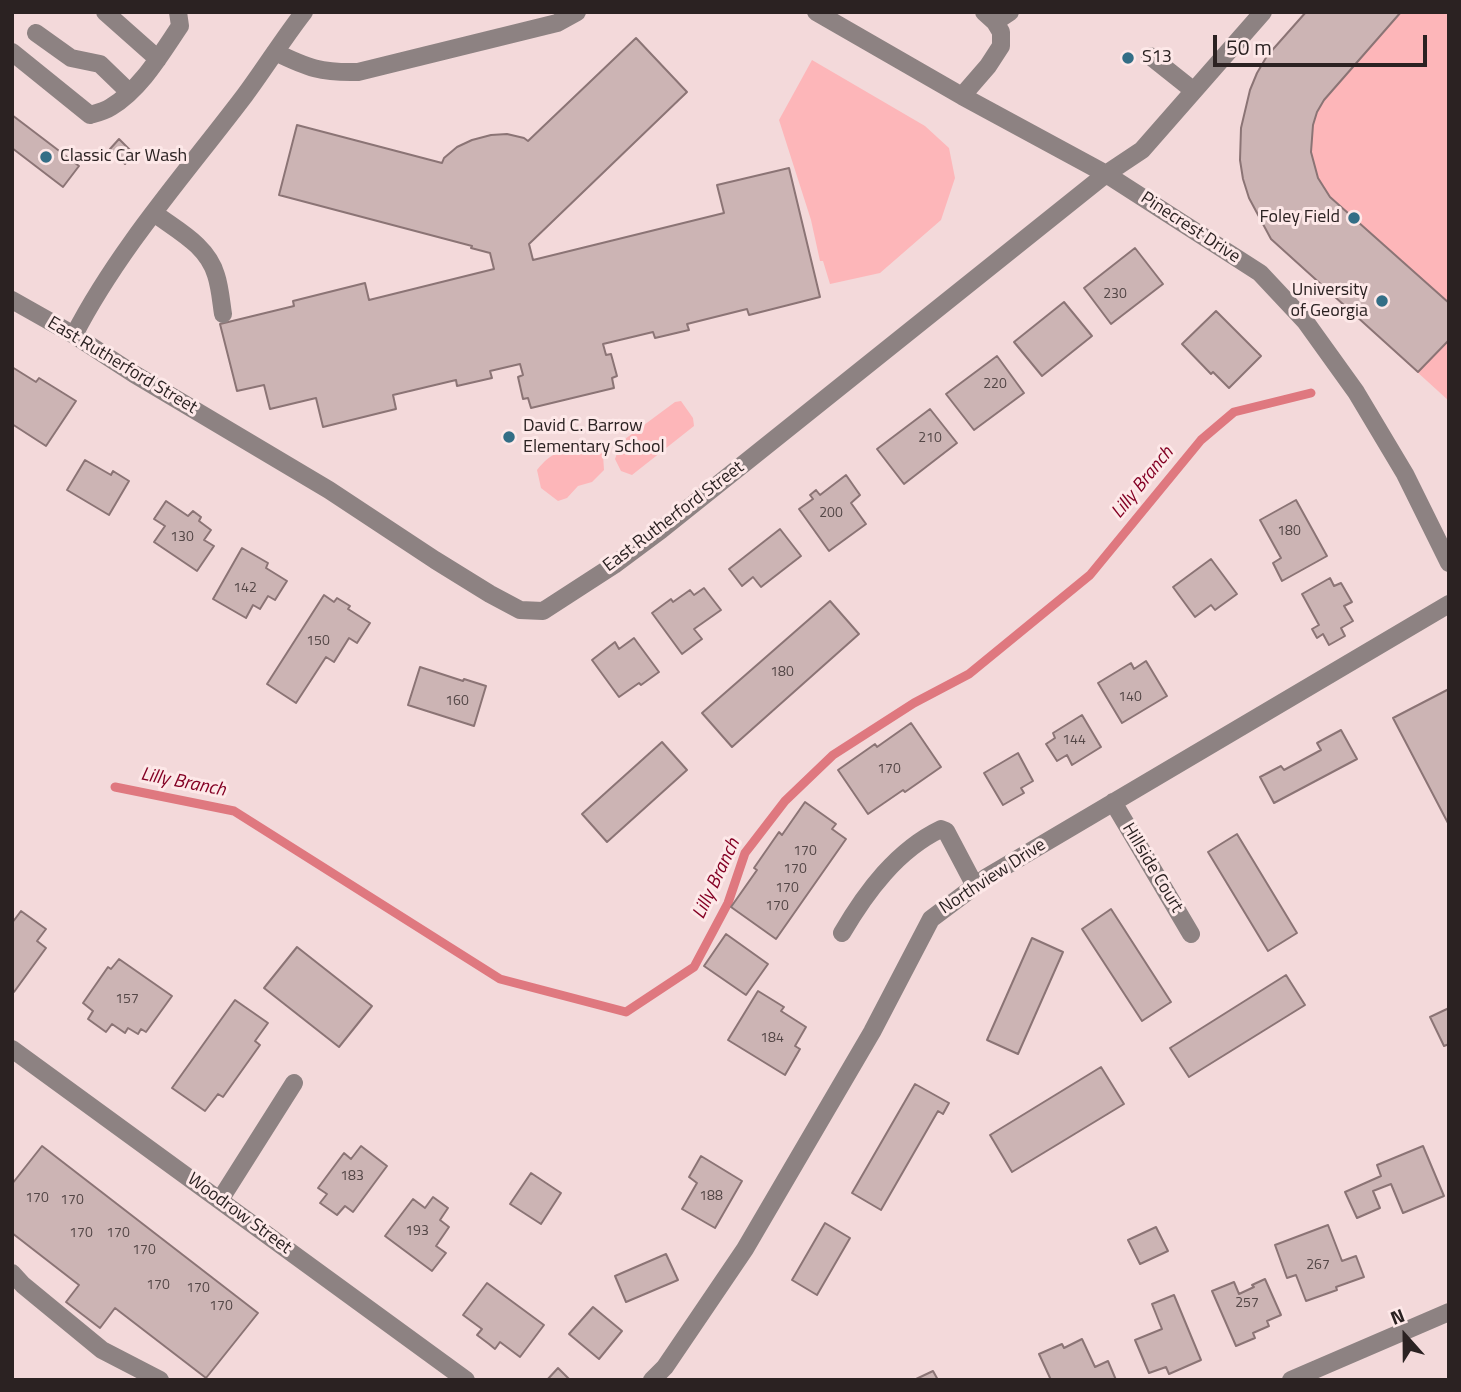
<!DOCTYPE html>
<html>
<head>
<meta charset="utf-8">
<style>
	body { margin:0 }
	#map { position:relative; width:1461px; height:1392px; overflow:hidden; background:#f3d9da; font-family:"Titillium Web",sans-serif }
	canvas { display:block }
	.frame { position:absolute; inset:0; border:14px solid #2b2222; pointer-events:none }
	.north { position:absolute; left:1370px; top:1301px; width:70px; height:70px; -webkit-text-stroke:5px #fde8e8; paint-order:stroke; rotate:339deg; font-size:19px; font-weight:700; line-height:28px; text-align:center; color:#2b2222 }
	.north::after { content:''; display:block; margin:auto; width:24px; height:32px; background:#2b2222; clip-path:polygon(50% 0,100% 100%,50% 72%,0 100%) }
	.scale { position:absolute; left:1213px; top:35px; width:214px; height:32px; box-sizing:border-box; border:4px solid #2b2222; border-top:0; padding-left:9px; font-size:21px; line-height:24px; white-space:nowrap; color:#2b2222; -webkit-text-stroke:5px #fde8e8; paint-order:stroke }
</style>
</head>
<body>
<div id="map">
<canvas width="1461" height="1392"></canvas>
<div class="frame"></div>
<div class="north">N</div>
<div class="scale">50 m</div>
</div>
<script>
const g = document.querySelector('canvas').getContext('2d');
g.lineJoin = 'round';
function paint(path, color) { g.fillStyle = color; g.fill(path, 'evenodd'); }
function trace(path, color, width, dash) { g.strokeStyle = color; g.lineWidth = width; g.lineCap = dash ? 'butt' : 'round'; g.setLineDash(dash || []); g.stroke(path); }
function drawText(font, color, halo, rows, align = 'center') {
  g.font = font + ' "Titillium Web",sans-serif'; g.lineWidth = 6; g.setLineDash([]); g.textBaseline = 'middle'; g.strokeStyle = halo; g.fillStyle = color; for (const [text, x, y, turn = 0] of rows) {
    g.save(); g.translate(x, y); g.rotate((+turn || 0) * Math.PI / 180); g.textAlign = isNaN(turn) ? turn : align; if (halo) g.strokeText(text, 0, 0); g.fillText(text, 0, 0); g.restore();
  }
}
paint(new Path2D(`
	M 1306,12 L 1449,12 L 1449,401 L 1271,239 L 1249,198 L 1243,179 L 1240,160 L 1241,128 L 1250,90 L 1257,73 L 1267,56 Z
	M 812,60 L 925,126 L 949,148 L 955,178 L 941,220 L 880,273 L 830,284 L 823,261 L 820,261 L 811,220 L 779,120 Z
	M 681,401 L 693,418 L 694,426 L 632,475 L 621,471 L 615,459 L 621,442 L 675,402 Z
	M 585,445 L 597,448 L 603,455 L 604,470 L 592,482 L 578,486 L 567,498 L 558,501 L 541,488 L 537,470 C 551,452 564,449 585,445 Z`), '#fdb6b9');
trace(new Path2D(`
	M 115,787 L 234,811 L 500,979 L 626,1012 L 694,967 L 728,903 L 745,853 L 785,801 L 833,755 L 914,703 L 969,674 L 1090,575 L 1201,440 L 1234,412 L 1311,393`), '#df787f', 9);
const building = new Path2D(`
	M 1306,12 L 1401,12 L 1324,100 L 1317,112 L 1313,125 L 1311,152 L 1318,178 L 1330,197 L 1449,303 L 1449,340 L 1418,372 L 1271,239 L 1249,198 L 1243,179 L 1240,160 L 1241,128 L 1250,90 L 1257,73 L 1267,56 Z
	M 636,38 L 687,92 L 529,244 L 533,260 L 724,213 L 717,185 L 789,168 L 820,297 L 749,315 L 747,309 L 687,324 L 689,330 L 655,338 L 653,332 L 603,344 L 606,355 L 611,354 L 617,376 L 612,378 L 614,388 L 531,408 L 528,398 L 523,399 L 518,377 L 523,375 L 520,364 L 490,371 L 492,378 L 457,386 L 456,380 L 393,395 L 396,409 L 323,427 L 316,398 L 270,409 L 264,385 L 237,391 L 220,324 L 294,306 L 293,301 L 365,283 L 369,300 L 494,269 L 490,253 L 471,248 L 472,246 L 279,195 L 297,125 L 442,163 L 444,158 L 457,147 L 472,140 L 491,135 L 507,134 L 524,138 L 528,141 Z
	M 12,115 L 79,166 L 63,187 L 12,148 Z
	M 119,139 L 134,154 L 125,164 L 110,149 Z
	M 1135,248 L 1163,284 L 1111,324 L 1084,288 Z
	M 1064,302 L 1092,336 L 1042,376 L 1014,342 Z
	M 1216,311 L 1261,356 L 1229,388 L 1213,372 L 1211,374 L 1182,344 Z
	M 997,356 L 1024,393 L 974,430 L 946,394 Z
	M 12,367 L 36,382 L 39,378 L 76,401 L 46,446 L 12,424 Z
	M 930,409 L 957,443 L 904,484 L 877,449 Z
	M 85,460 L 111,475 L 113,471 L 129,481 L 109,515 L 67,490 Z
	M 846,475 L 860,495 L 851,503 L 866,524 L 829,551 L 799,509 L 813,499 L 810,495 L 816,490 L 820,495 Z
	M 1296,500 L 1327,556 L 1282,581 L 1273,563 L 1281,558 L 1260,520 Z
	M 166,501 L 188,516 L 193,511 L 201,517 L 199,521 L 211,530 L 204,540 L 214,546 L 197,571 L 154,542 L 165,526 L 154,519 Z
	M 780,529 L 801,556 L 761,587 L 753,577 L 742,586 L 729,569 Z
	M 242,548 L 268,563 L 266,568 L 287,581 L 275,600 L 268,596 L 260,609 L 253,605 L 246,618 L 213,599 Z
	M 1211,559 L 1237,594 L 1215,610 L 1211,605 L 1195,617 L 1173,587 Z
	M 1330,578 L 1334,586 L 1341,583 L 1352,602 L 1344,606 L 1353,621 L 1341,628 L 1345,636 L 1329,645 L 1323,634 L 1317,638 L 1312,629 L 1319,625 L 1302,594 Z
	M 704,588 L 721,610 L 694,629 L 702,639 L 682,654 L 652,613 L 671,599 L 673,602 L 690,590 L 694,595 Z
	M 324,595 L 334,602 L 337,598 L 350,606 L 348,609 L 370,623 L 357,643 L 349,638 L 334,662 L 326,657 L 296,703 L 267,684 Z
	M 830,601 L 859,634 L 732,747 L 702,713 Z
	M 634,638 L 659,672 L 641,685 L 639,683 L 619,697 L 592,660 L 615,642 L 619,649 Z
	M 1146,661 L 1167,696 L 1122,723 L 1098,683 L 1131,663 L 1134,669 Z
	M 420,667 L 463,681 L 464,679 L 486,686 L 474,726 L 408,705 Z
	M 1449,689 L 1449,825 L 1393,718 Z
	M 1082,715 L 1101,747 L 1072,765 L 1067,755 L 1057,761 L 1046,744 L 1055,738 L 1053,733 Z
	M 911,723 L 941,767 L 905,792 L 903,790 L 868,814 L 838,770 L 875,744 L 877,747 Z
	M 1341,730 L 1357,759 L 1274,803 L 1260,777 L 1281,766 L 1284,770 L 1321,750 L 1317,743 Z
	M 662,742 L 687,770 L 607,842 L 582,814 Z
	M 1018,753 L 1033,781 L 1021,788 L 1024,793 L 1003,805 L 984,773 Z
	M 805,802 L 836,824 L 832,829 L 846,839 L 776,939 L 731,907 L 757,870 L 754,868 L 779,832 L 782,835 Z
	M 1237,834 L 1297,933 L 1268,951 L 1208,852 Z
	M 1111,909 L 1171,1002 L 1142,1021 L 1082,929 Z
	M 21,911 L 46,929 L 37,941 L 46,948 L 14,992 L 12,991 L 12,923 Z
	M 726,934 L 768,964 L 746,995 L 704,966 Z
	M 1032,938 L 1063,952 L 1018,1054 L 987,1040 Z
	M 297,947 L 372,1006 L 339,1047 L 264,988 Z
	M 119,959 L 172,996 L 146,1032 L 141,1029 L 138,1034 L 128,1028 L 125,1033 L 112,1024 L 106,1032 L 88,1019 L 93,1011 L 83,1003 L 108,967 L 111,969 Z
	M 1286,975 L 1305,1005 L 1189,1077 L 1170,1048 Z
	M 758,991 L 784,1007 L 781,1011 L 806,1027 L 795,1046 L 800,1049 L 785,1075 L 728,1040 Z
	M 235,1000 L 268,1023 L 255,1041 L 260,1045 L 223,1097 L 218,1094 L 205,1111 L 172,1088 Z
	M 1449,1008 L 1449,1044 L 1444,1046 L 1430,1017 Z
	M 1101,1067 L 1124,1104 L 1012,1172 L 990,1135 Z
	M 915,1084 L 949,1103 L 943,1114 L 938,1111 L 881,1210 L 852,1193 Z
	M 42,1146 L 258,1313 L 206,1378 L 115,1308 L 100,1328 L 66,1302 L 79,1285 L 12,1233 L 12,1184 Z
	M 361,1146 L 387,1166 L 353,1212 L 345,1206 L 337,1215 L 320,1203 L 327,1194 L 318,1188 L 344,1153 L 351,1159 Z
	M 1423,1146 L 1444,1196 L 1403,1213 L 1391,1184 L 1373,1191 L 1380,1208 L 1357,1218 L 1345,1192 L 1381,1176 L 1377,1165 Z
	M 701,1156 L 742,1181 L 715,1228 L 682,1209 L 697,1183 L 689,1177 Z
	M 531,1173 L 561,1193 L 541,1224 L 510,1204 Z
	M 433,1197 L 448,1208 L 440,1220 L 449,1227 L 436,1246 L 446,1253 L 432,1271 L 385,1236 L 413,1199 L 425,1208 Z
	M 825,1223 L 850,1238 L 817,1295 L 792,1280 Z
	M 1328,1225 L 1342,1261 L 1356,1256 L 1364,1277 L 1336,1287 L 1337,1290 L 1306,1301 L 1296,1275 L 1287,1278 L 1275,1245 Z
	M 1156,1227 L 1168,1251 L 1140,1264 L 1128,1240 Z
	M 666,1254 L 678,1280 L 626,1302 L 615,1276 Z
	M 1265,1279 L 1281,1315 L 1267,1321 L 1269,1326 L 1253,1333 L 1255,1338 L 1236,1346 L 1212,1291 L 1234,1282 L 1239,1294 L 1254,1287 L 1252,1285 Z
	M 487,1283 L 544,1325 L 520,1357 L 500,1342 L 495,1349 L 489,1344 L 477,1335 L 482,1329 L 463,1315 Z
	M 1174,1295 L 1201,1360 L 1169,1374 L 1166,1367 L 1149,1373 L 1135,1340 L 1162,1329 L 1152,1304 Z
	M 593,1307 L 622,1331 L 599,1359 L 569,1334 Z
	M 1082,1339 L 1095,1367 L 1108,1361 L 1116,1380 L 1051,1380 L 1039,1354 L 1062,1344 L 1064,1348 Z
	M 558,1368 L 570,1380 L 547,1380 Z
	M 933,1371 L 938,1380 L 914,1380 Z`);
paint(building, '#ccb4b4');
trace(building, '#8b7475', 2);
trace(new Path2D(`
	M 105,12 L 158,59
	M 816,12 L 962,96 L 1106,174 L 1260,273 L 1305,321 L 1356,392 L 1405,474 L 1449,563
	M 995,22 L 1010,12
	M 36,33 L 71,58 L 100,64 L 129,92
	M 12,52 L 90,115 C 97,113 105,111 111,107 C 141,89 161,54 180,26 L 178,12
	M 275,52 C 308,68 321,73 358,72 L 557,23 L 577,12
	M 1150,56 L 1194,91
	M 962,96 L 988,66 L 1001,46 L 1001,32 L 995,22 L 984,12
	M 154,213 C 178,231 207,245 216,275 C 220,287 221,301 223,314
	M 12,300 L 74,335 L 134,374 L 329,490 L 435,560 L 490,594 L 520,610 L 543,611 L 614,565 L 661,530 L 1106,174 L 1142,150 L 1263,12
	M 74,335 C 119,248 186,173 245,95 C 265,68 283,39 304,12
	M 1113,802 L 1191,934
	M 842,933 C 866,892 897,850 941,829 L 946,831 L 975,886
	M 12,1049 L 466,1380
	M 220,1200 L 294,1083
	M 12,1273 L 23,1285 L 102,1350 L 160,1380
	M 652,1380 L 665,1367 L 745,1249 L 872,1032 L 931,919 L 987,877 L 1449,604
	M 1291,1380 L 1449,1312`), '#8d8282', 18);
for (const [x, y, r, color] of [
	[1128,58,7,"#336e86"],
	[46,157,7,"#336e86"],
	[1354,218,7,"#336e86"],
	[1382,301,7,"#336e86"],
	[509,437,7,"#336e86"]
]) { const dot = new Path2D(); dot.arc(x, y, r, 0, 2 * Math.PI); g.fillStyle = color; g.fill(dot); trace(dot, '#fde8e8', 2.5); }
drawText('14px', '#534646', null, [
	["230",1115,295],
	["220",995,385],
	["210",930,439],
	["200",831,514],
	["180",1289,532],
	["130",182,538],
	["142",245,589],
	["150",318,642],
	["180",782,673],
	["140",1130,698],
	["160",457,702],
	["144",1074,741],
	["170",889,770],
	["170",805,852],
	["170",795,870],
	["170",787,889],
	["170",777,907],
	["157",127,1000],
	["184",772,1039],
	["183",352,1177],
	["188",711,1197],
	["170",37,1199],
	["170",72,1201],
	["193",417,1232],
	["170",81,1234],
	["170",118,1234],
	["170",144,1251],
	["267",1318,1266],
	["170",158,1286],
	["170",198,1289],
	["257",1247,1304],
	["170",221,1307]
]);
drawText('18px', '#2b2222', '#fde8e8', [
	["S13",1142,58],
	["Classic Car Wash",60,157],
	["Foley Field",1340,218,"right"],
	["University",1368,291,"right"],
	["of Georgia",1368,312,"right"],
	["David C. Barrow",523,427],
	["Elementary School",523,448]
], 'left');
drawText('18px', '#2b2222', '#fde8e8', [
	["Pinecrest Drive",1190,228,33],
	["East Rutherford Street",122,366,31],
	["East Rutherford Street",674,517,-37],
	["Hillside Court",1152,868,59],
	["Northview Drive",993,877,-33],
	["Woodrow Street",239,1214,36]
]);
drawText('italic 19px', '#840024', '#fde8e8', [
	["Lilly Branch",1143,483,-51],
	["Lilly Branch",183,783,11],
	["Lilly Branch",717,879,-65]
]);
</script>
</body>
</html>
